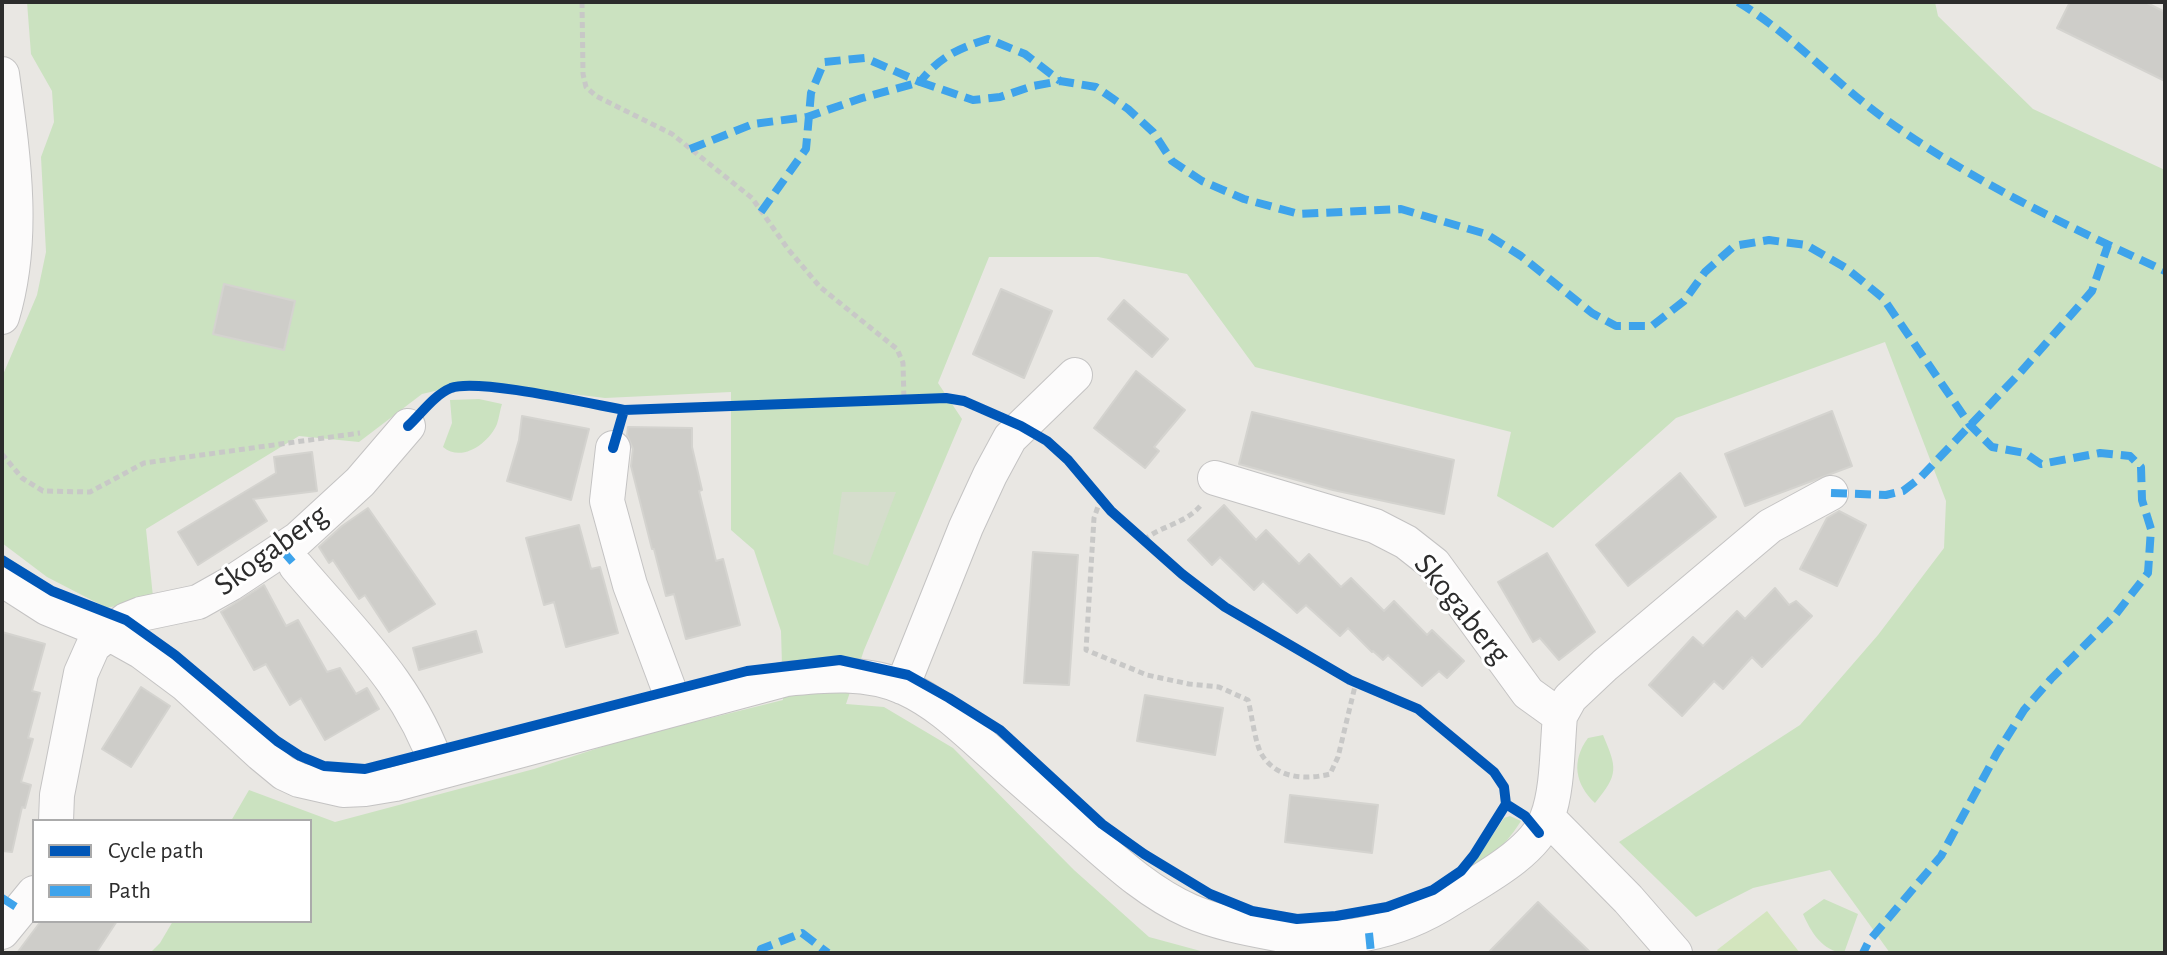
<!DOCTYPE html>
<html>
<head>
<meta charset="utf-8">
<style>
	body { margin:0 }
	#map { position:relative; width:2167px; height:955px; overflow:hidden; background:#e9e7e3; font-family:"Alegreya Sans",sans-serif }
	canvas { display:block }
	.frame { position:absolute; inset:0; border:4px solid #2c2c2c; pointer-events:none }
	.legend { position:absolute; left:32px; top:819px; width:280px; height:104px; box-sizing:border-box; background:#fff; border:2px solid #ababab; margin:0; padding:10px 14px; list-style:none; font-size:24px; color:#2c2c2c }
	.legend li { display:flex; align-items:center; gap:16px; height:40px }
	.legend b { width:40px; border:2px solid #ababab }
</style>
</head>
<body>
<div id="map">
<canvas width="2167" height="955"></canvas>
<div class="frame"></div>
<ul class="legend">
<li><b style="height:10px;background:#0057b8"></b>Cycle path</li>
<li><b style="height:10px;background:#3ea3eb"></b>Path</li>
</ul>
</div>
<script>
const g = document.querySelector('canvas').getContext('2d');
g.lineJoin = 'round';
function paint(path, color) { g.fillStyle = color; g.fill(path, 'evenodd'); }
function trace(path, color, width, dash) { g.strokeStyle = color; g.lineWidth = width; g.lineCap = dash ? 'butt' : 'round'; g.setLineDash(dash || []); g.stroke(path); }
function drawText(font, color, halo, rows, align = 'center') {
  g.font = font + ' "Alegreya Sans",sans-serif'; g.lineWidth = 6; g.setLineDash([]); g.textBaseline = 'middle'; g.strokeStyle = halo; g.fillStyle = color; for (const [text, x, y, turn = 0] of rows) {
    g.save(); g.translate(x, y); g.rotate((+turn || 0) * Math.PI / 180); g.textAlign = isNaN(turn) ? turn : align; if (halo) g.strokeText(text, 0, 0); g.fillText(text, 0, 0); g.restore();
  }
}
paint(new Path2D(`
	M 27,2 L 1935,2 L 1938,16 L 2033,109 L 2165,170 L 2165,953 L 1890,953 L 1830,870 L 1753,888 L 1696,917 L 1619,842 L 1800,725 L 1878,635 L 1944,548 L 1946,501 L 1885,342 L 1676,418 L 1553,528 L 1497,496 L 1511,432 L 1255,367 L 1187,274 L 1098,257 L 989,257 L 938,383 L 962,419 L 864,650 L 846,704 L 884,707 L 953,748 L 1074,870 L 1149,937 L 1208,953 L 150,953 L 160,943 L 173,921 L 310,921 L 310,821 L 231,821 L 249,790 L 335,822 L 534,769 L 626,739 L 783,700 L 781,631 L 754,550 L 731,530 L 731,392 L 605,398 L 473,382 L 422,394 L 359,442 L 299,436 L 146,529 L 153,597 L 107,608 L 47,577 L 2,543 L 2,377 L 37,295 L 46,252 L 41,157 L 54,122 L 52,91 L 31,54 Z
	M 479,399 L 502,404 C 500,410 499,418 497,424 C 489,443 462,463 443,447 L 452,423 L 450,400 Z
	M 1603,735 C 1617,768 1619,774 1595,803 C 1575,784 1571,761 1588,738 Z
	M 1510,816 L 1521,821 C 1509,840 1490,862 1470,869 L 1504,818 Z
	M 1824,899 L 1858,914 L 1844,953 C 1822,951 1811,932 1803,914 Z`), '#cbe2c0');
paint(new Path2D(`
	M 842,492 L 896,492 L 868,566 L 833,554 Z`), '#d5ddcc');
paint(new Path2D(`
	M 1767,911 L 1800,953 L 1719,953 L 1717,950 Z`), '#d3e5be');
const building = new Path2D(`
	M 2070,2 L 2145,2 L 2165,12 L 2165,81 L 2057,28 Z
	M 224,284 L 295,301 L 284,350 L 213,334 Z
	M 1001,289 L 1052,311 L 1024,378 L 973,354 Z
	M 1124,300 L 1168,339 L 1152,357 L 1108,319 Z
	M 1136,371 L 1185,410 L 1154,447 L 1159,451 L 1145,468 L 1094,428 Z
	M 1832,411 L 1852,466 L 1745,506 L 1725,454 Z
	M 1252,412 L 1454,460 L 1444,514 L 1333,490 L 1239,464 Z
	M 522,416 L 589,429 L 571,500 L 507,481 L 519,440 Z
	M 628,427 L 692,428 L 692,447 L 702,490 L 699,491 L 716,561 L 723,559 L 740,625 L 686,639 L 674,594 L 666,596 L 654,549 L 652,549 L 631,466 L 633,449 L 627,435 Z
	M 312,452 L 317,491 L 253,499 L 267,521 L 198,565 L 178,532 L 276,473 L 274,457 Z
	M 1680,473 L 1716,517 L 1628,586 L 1596,545 Z
	M 1224,505 L 1256,540 L 1266,530 L 1299,564 L 1309,554 L 1341,587 L 1351,578 L 1384,611 L 1394,601 L 1427,635 L 1432,630 L 1464,661 L 1447,678 L 1439,671 L 1422,686 L 1388,655 L 1383,660 L 1373,651 L 1372,652 L 1348,628 L 1340,636 L 1306,605 L 1297,613 L 1263,581 L 1254,590 L 1220,557 L 1212,565 L 1188,540 Z
	M 368,508 L 435,604 L 389,632 L 365,595 L 359,599 L 333,560 L 329,563 L 319,547 L 342,526 Z
	M 1839,511 L 1866,525 L 1837,586 L 1800,569 L 1827,518 Z
	M 579,525 L 591,569 L 600,567 L 618,633 L 566,647 L 554,602 L 544,605 L 526,538 Z
	M 1033,552 L 1078,555 L 1069,685 L 1024,683 Z
	M 1547,553 L 1595,632 L 1559,660 L 1540,638 L 1533,642 L 1498,582 Z
	M 264,585 L 286,626 L 298,620 L 327,672 L 340,668 L 356,694 L 367,688 L 379,709 L 325,740 L 301,698 L 290,705 L 266,664 L 254,670 L 221,612 Z
	M 1775,588 L 1789,605 L 1796,601 L 1812,616 L 1762,667 L 1752,657 L 1723,689 L 1714,681 L 1682,716 L 1649,685 L 1693,637 L 1703,646 L 1737,611 L 1745,619 Z
	M 476,631 L 482,652 L 419,670 L 413,648 Z
	M 2,632 L 45,644 L 32,691 L 40,693 L 28,738 L 33,739 L 21,782 L 31,785 L 25,808 L 22,807 L 12,852 L 2,851 Z
	M 141,687 L 170,706 L 131,767 L 102,749 Z
	M 1145,695 L 1223,708 L 1215,755 L 1137,741 Z
	M 1290,795 L 1378,805 L 1372,853 L 1285,842 Z
	M 1538,902 L 1591,953 L 1488,953 Z
	M 41,921 L 117,921 L 96,953 L 17,953 Z`);
paint(building, '#cecdc9');
trace(building, '#d4d3cf', 2);
const street = new Path2D(`
	M 2,74 C 13,154 26,238 2,317
	M 613,448 L 607,501 L 630,585 L 676,708
	M 1215,478 L 1375,526 L 1406,542 L 1434,564 L 1528,693 L 1560,716 L 1570,698 L 1605,665 L 1770,526 L 1831,493
	M 296,566 C 354,635 409,683 439,771
	M 2,579 L 47,608 L 108,633 L 142,652 L 185,684 L 261,754 L 284,773 L 299,780 L 343,790 L 365,789 L 395,784 L 786,679 C 826,675 867,671 905,688 C 940,704 967,732 996,757 C 1025,783 1054,808 1083,833 C 1116,862 1149,893 1190,911 C 1215,922 1245,928 1272,933 C 1335,946 1397,934 1451,899 C 1481,880 1534,853 1547,818 C 1558,790 1557,747 1560,716
	M 902,687 L 966,527 L 990,475 L 1010,438 L 1075,375
	M 1548,818 L 1628,899 L 1675,953
	M 56,821 L 57,795 L 81,673 L 93,646 L 126,620 L 141,614 L 198,602 L 230,584 L 298,539 L 360,482 L 408,426
	M 2,932 L 34,893`);
trace(street, '#c4c3c3', 36);
trace(new Path2D(`
	M 582,2 L 583,74 L 586,87 L 596,96 L 672,134 L 752,198 L 788,249 L 820,287 L 897,349 L 903,363 L 904,401
	M 2,454 L 22,478 L 43,491 L 90,492 L 144,463 L 360,433
	M 1101,498 L 1094,518 L 1086,650 L 1147,675 L 1189,684 L 1219,687 L 1248,700 C 1252,715 1255,744 1262,755 C 1277,779 1306,780 1330,774 L 1338,757 L 1356,682
	M 1144,540 C 1162,525 1186,524 1202,504`), '#c8c8c7', 5, [6, 4]);
trace(street, '#fcfbfb', 34);
trace(new Path2D(`
	M 1738,2 C 1791,34 1832,80 1881,116 C 1969,180 2067,226 2165,271
	M 690,149 L 753,124 L 807,117 L 862,98 L 920,82 L 973,100 L 1000,97 L 1033,86 L 1060,81 L 1096,87 L 1128,109 L 1153,132 L 1172,161 L 1202,181 L 1244,199 L 1299,214 L 1401,209 L 1486,234 L 1521,256 L 1592,313 L 1616,326 L 1652,326 L 1684,301 L 1705,272 L 1734,246 L 1769,240 L 1806,245 L 1846,268 L 1883,298 L 1970,425 L 1992,447 L 2025,453 L 2041,464 L 2100,453 L 2130,456 L 2141,467 L 2142,500 L 2151,529 L 2148,573 L 2116,614 L 2051,679 L 2024,710 L 1997,753 L 1941,856 L 1869,941 L 1863,953
	M 761,212 L 806,149 L 811,93 L 824,62 L 865,58 L 920,82 C 939,57 959,48 988,39 L 1025,54 L 1060,81
	M 1831,493 L 1886,495 L 1903,491 L 1920,478 L 2018,375 L 2092,291 L 2108,245
	M 282,550 L 296,566
	M 2,898 L 21,910
	M 1369,933 L 1371,953
	M 760,953 L 761,949 L 802,933 L 828,953`), '#3ea3eb', 8, [16, 8]);
trace(new Path2D(`
	M 408,426 C 421,414 434,395 451,388 C 477,378 591,404 624,410
	M 613,448 L 624,410 L 946,398 L 964,401 L 1021,426 L 1047,441 L 1068,460 L 1111,511 L 1182,574 L 1225,607 L 1350,680 L 1418,709 L 1494,772 L 1504,787 L 1506,804
	M 2,560 L 52,591 L 126,620 L 175,655 L 277,741 L 300,756 L 324,766 L 365,769 L 747,671 L 840,660 L 908,675 L 949,698 L 1000,730 L 1102,824 L 1144,854 L 1210,894 L 1252,911 L 1297,919 L 1336,916 L 1387,907 L 1433,890 L 1461,871 L 1474,855 L 1506,804 L 1525,816 L 1539,833`), '#0057b8', 10);
drawText('32px', '#2c2c2c', '#fff', [
	["Skogaberg",271,550,-36],
	["Skogaberg",1462,609,51]
]);
</script>
</body>
</html>
